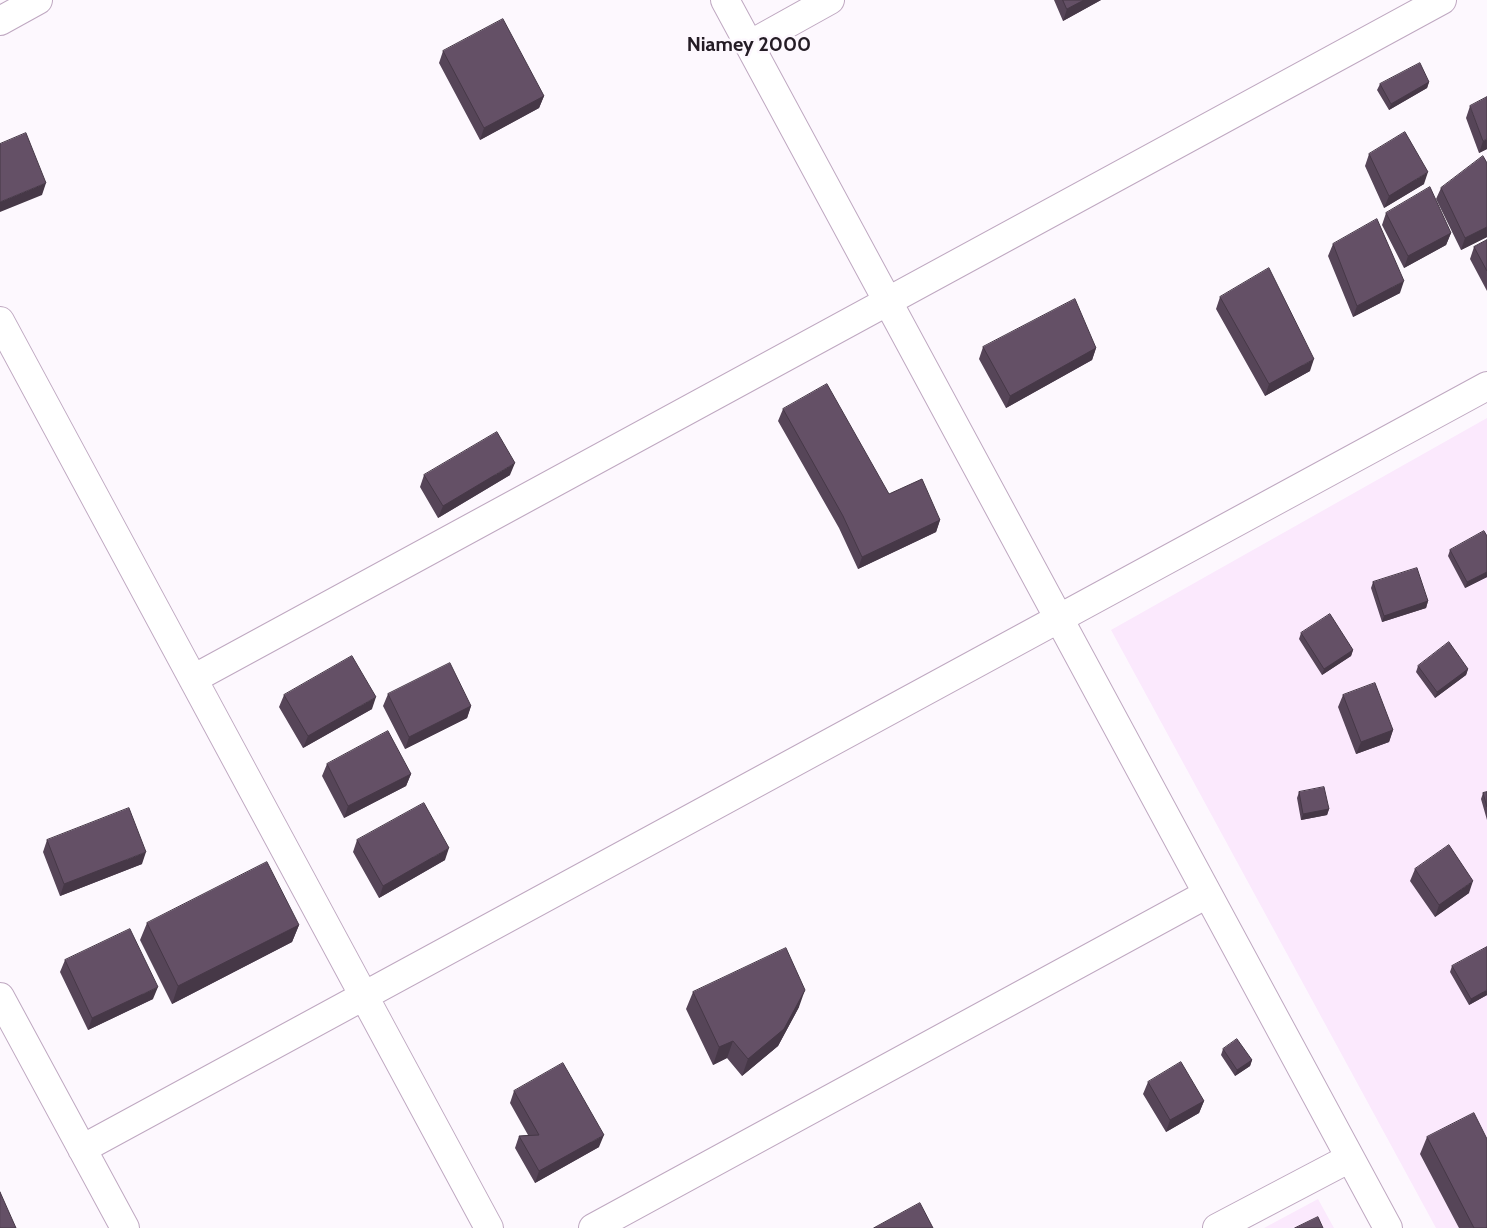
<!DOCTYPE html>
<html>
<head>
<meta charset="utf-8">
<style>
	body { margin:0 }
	canvas { display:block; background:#fdf8fe }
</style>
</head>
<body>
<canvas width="1487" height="1228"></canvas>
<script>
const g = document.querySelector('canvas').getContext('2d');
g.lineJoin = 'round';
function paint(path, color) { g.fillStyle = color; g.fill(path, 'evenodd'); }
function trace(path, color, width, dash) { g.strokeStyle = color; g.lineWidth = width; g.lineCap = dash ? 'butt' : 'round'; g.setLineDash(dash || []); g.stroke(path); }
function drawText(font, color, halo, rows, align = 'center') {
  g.font = font + ' Cabin,sans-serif'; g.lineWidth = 5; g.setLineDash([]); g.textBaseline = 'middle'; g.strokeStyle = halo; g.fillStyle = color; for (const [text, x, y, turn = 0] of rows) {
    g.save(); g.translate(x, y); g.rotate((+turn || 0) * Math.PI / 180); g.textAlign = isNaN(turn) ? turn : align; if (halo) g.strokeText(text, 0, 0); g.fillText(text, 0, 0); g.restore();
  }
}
paint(new Path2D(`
	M 1487,418 L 1487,1228 L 1436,1228 L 1111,630 Z
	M 1318,1199 L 1334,1228 L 1264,1228 Z`), '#fbe9fd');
const minor = new Path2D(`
	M 725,0 L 1388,1228
	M 0,21 L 38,0
	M 749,45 L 830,0
	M 0,321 L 489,1228
	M 193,679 L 1442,0
	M 0,997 L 125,1228
	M 82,1149 L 1487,386
	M 593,1228 L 1207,894
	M 1217,1228 L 1350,1158`);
trace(minor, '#bfa8c1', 30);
trace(minor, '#fff', 28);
paint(new Path2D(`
	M 1054,0 L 1101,0 L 1063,21 Z
	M 443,51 L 544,96 L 539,108 L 480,140 L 439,63 Z
	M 1429,82 L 1427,88 L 1389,110 L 1377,90 L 1380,84 Z
	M 1470,106 L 1487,149 L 1479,153 L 1466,118 Z
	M 1369,154 L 1424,184 L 1384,208 L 1365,166 Z
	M 1487,163 L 1487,237 L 1461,250 L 1436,199 L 1441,188 Z
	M 1386,213 L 1451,233 L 1446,245 L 1404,268 L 1382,225 Z
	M 1487,240 L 1487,291 L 1470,259 L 1474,247 Z
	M 1333,244 L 1400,293 L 1353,317 L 1328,256 Z
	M 1220,297 L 1310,371 L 1265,396 L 1216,309 Z
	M 983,347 L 1096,348 L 1092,360 L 1006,408 L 979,359 Z
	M 783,409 L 889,494 L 940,520 L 936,532 L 858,569 L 839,528 L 778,421 Z
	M 424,475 L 510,475 L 438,518 L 420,487 Z
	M 1487,536 L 1487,577 L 1465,588 L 1448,556 L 1450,550 Z
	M 1373,582 L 1428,601 L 1426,608 L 1382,622 L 1371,588 Z
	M 1301,633 L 1353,650 L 1351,656 L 1322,675 L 1299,639 Z
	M 1418,666 L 1468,669 L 1466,675 L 1435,698 L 1416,672 Z
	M 388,694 L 471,706 L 467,718 L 405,749 L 383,706 Z
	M 284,695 L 372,709 L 303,748 L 279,707 Z
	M 1343,695 L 1393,730 L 1389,742 L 1356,754 L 1338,707 Z
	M 327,764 L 411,774 L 406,786 L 344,818 L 322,776 Z
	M 1299,792 L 1329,809 L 1327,815 L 1301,820 L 1297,798 Z
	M 1487,792 L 1487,820 L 1481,799 L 1483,793 Z
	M 47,840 L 142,864 L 60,896 L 43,852 Z
	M 357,840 L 445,860 L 379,898 L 353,852 Z
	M 1415,869 L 1469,893 L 1435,917 L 1410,881 Z
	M 147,923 L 299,925 L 292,942 L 172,1004 L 140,940 Z
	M 65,960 L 153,999 L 88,1030 L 60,972 Z
	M 1452,966 L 1487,995 L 1469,1005 L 1450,972 Z
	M 693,992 L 799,1007 L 778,1046 L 742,1076 L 727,1058 L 713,1065 L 686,1009 Z
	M 1223,1049 L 1252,1060 L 1250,1066 L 1235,1076 L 1221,1055 Z
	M 1148,1082 L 1204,1101 L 1199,1113 L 1166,1132 L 1143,1094 Z
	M 514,1091 L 599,1147 L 535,1183 L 515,1148 L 519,1136 L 528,1135 L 510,1103 Z
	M 1427,1137 L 1487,1228 L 1459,1228 L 1420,1154 Z`), '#564558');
paint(new Path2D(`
	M 1084,0 L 1101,0 L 1063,21 L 1067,9 Z
	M 1429,82 L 1427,88 L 1389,110 L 1391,104 Z
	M 544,96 L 539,108 L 480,140 L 484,128 Z
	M 1487,139 L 1487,149 L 1479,153 L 1483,141 Z
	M 1428,172 L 1424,184 L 1384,208 L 1389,196 Z
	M 46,183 L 42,195 L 0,212 L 0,202 Z
	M 1487,227 L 1487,237 L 1461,250 L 1465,238 Z
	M 1451,233 L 1446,245 L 1404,268 L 1408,256 Z
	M 1404,281 L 1400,293 L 1353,317 L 1357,306 Z
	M 1096,348 L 1092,360 L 1006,408 L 1010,396 Z
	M 1314,359 L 1310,371 L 1265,396 L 1269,384 Z
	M 515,463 L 510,475 L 438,518 L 443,506 Z
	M 940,520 L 936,532 L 858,569 L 862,557 Z
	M 1487,572 L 1487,577 L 1465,588 L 1467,582 Z
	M 1428,601 L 1426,608 L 1382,622 L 1384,616 Z
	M 1353,650 L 1351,656 L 1322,675 L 1324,669 Z
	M 1468,669 L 1466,675 L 1435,698 L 1437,692 Z
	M 376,697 L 372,709 L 303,748 L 308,736 Z
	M 471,706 L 467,718 L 405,749 L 409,737 Z
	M 1393,730 L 1389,742 L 1356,754 L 1361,742 Z
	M 411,774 L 406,786 L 344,818 L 348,806 Z
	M 1329,809 L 1327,815 L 1301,820 L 1303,814 Z
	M 449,848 L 445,860 L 379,898 L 383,886 Z
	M 146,852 L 142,864 L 60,896 L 64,884 Z
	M 1473,881 L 1469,893 L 1435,917 L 1439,905 Z
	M 299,925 L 292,942 L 172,1004 L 178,986 Z
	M 158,987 L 153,999 L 88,1030 L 92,1018 Z
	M 805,990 L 799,1007 L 778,1046 L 742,1076 L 748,1059 Z
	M 1487,990 L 1487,995 L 1469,1005 L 1471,999 Z
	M 733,1041 L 727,1058 L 713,1065 L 719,1047 Z
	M 1252,1060 L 1250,1066 L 1235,1076 L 1237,1070 Z
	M 1204,1101 L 1199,1113 L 1166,1132 L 1170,1120 Z
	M 604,1135 L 599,1147 L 535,1183 L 539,1171 Z`), '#463847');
const building = new Path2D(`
	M 1063,0 L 1084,0 L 1067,9 Z
	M 503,19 L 544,96 L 484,128 L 443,51 Z
	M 1420,63 L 1429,82 L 1391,104 L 1380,84 Z
	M 1487,97 L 1487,139 L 1483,141 L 1470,106 Z
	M 1405,132 L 1428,172 L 1389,196 L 1369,154 Z
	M 26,133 L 46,183 L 0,202 L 0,144 Z
	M 1483,156 L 1487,163 L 1487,227 L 1465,238 L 1441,188 Z
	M 1430,187 L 1451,233 L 1408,256 L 1386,213 Z
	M 1377,219 L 1404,281 L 1357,306 L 1333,244 Z
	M 1487,240 L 1487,271 L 1474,247 Z
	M 1269,268 L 1314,359 L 1269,384 L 1220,297 Z
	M 1075,299 L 1096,348 L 1010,396 L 983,347 Z
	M 827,384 L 889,494 L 922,479 L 940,520 L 862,557 L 843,516 L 783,409 Z
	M 497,432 L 515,463 L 443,506 L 424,475 Z
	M 1484,531 L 1487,536 L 1487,572 L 1467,582 L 1450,550 Z
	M 1417,568 L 1428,601 L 1384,616 L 1373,582 Z
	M 1330,614 L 1353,650 L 1324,669 L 1301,633 Z
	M 1449,642 L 1468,669 L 1437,692 L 1418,666 Z
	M 352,656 L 376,697 L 308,736 L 284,695 Z
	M 450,663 L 471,706 L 409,737 L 388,694 Z
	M 1375,683 L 1393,730 L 1361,742 L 1343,695 Z
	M 388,731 L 411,774 L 348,806 L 327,764 Z
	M 1324,787 L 1329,809 L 1303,814 L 1299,792 Z
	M 1487,792 L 1487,807 L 1483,793 Z
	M 424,803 L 449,848 L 383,886 L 357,840 Z
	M 129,808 L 146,852 L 64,884 L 47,840 Z
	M 1449,845 L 1473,881 L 1439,905 L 1415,869 Z
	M 267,862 L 299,925 L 178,986 L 147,923 Z
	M 130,929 L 158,987 L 92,1018 L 65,960 Z
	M 1487,947 L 1487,990 L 1471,999 L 1452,966 Z
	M 786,948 L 805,990 L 784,1029 L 748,1059 L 733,1041 L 719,1047 L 693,992 Z
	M 1237,1039 L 1252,1060 L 1237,1070 L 1223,1049 Z
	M 1181,1062 L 1204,1101 L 1170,1120 L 1148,1082 Z
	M 563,1063 L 604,1135 L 539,1171 L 519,1136 L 539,1135 L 514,1091 Z
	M 1474,1113 L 1487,1139 L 1487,1228 L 1474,1228 L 1427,1137 Z
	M 0,1192 L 16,1228 L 0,1228 Z
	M 920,1203 L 933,1228 L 874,1228 Z
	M 1318,1217 L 1323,1228 L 1295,1228 Z`);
paint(building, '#645066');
trace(building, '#463847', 1);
drawText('bold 20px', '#241c25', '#fdf8fe', [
	["Niamey 2000",749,45]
]);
</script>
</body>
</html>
